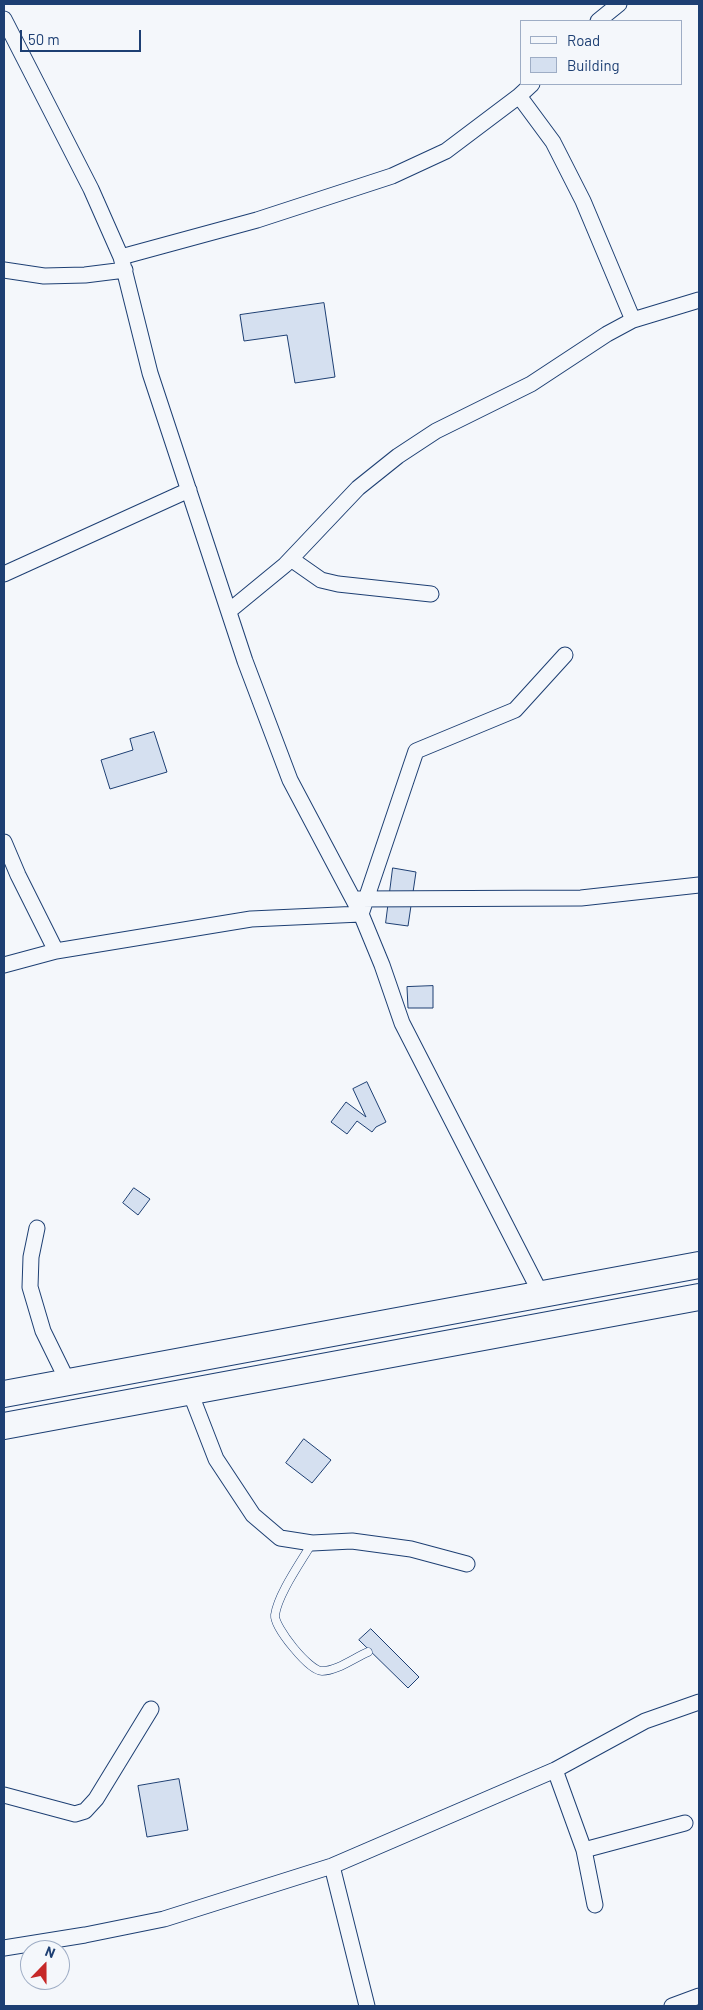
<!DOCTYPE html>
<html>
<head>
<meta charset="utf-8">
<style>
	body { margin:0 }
	#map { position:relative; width:703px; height:2010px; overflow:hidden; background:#f4f7fb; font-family:Barlow,sans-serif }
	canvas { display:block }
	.frame { position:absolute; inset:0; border:5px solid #1d3f73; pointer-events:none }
	.legend { position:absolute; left:520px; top:20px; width:162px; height:65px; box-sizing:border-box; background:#f4f7fb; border:1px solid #9eadc5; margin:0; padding:6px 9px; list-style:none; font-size:15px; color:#1d3f73 }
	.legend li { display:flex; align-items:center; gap:10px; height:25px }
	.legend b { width:25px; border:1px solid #9eadc5 }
	.north { position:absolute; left:20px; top:1940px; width:50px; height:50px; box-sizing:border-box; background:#f4f7fb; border:1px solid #9eadc5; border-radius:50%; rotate:22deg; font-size:14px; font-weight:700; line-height:20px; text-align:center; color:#1d3f73 }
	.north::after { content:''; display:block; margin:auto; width:18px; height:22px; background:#c62828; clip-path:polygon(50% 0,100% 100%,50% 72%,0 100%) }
	.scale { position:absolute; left:20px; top:30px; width:121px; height:22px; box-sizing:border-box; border:2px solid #1d3f73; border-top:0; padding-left:6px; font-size:15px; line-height:18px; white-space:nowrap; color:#1d3f73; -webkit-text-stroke:4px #f4f7fb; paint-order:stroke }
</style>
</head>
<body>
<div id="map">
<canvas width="703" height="2010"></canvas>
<div class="frame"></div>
<ul class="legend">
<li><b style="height:6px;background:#f4f7fb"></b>Road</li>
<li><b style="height:14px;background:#d5e0f0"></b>Building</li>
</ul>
<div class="north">N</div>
<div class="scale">50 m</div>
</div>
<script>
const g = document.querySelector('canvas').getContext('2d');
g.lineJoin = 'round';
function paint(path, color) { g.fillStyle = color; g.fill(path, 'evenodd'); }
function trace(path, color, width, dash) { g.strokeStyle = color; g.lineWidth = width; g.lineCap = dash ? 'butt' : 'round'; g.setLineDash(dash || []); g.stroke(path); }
const building = new Path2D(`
	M 324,303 L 335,377 L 295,383 L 287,335 L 244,341 L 240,315 Z
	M 154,732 L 167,772 L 110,789 L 101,760 L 133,750 L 130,739 Z
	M 393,868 L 416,872 L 408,926 L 386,923 Z
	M 433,986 L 433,1008 L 408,1008 L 407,987 Z
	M 367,1082 L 386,1122 L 376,1127 L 372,1132 L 357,1121 L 347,1134 L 331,1122 L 346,1102 L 366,1117 L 353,1089 Z
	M 134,1188 L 150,1199 L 138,1215 L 123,1203 Z
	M 304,1439 L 331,1460 L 312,1483 L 286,1463 Z
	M 371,1629 L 419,1677 L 408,1688 L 359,1640 Z
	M 179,1779 L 188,1830 L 147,1837 L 138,1786 Z`);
paint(building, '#d5e0f0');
trace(building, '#1d3f73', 1);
const lane = new Path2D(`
	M 312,1543 C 301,1562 278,1594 275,1615 C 274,1627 309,1671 322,1671 C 337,1671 354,1658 368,1652`);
const street = new Path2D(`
	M 4,19 L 91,189 L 121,257 L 150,373 L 245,661 L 290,780 L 361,914 L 382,965 L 402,1023 L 541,1294
	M 598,21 L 619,4
	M 519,96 L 553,142 L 583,201 L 633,320
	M 121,257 L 257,220 L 392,176 L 446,151 L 519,96 L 532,84
	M 4,270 L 44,276 L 85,275 L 125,270
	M 291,559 L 321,580 L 338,584 L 431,594
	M 4,574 L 189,490
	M 229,611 L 285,565 L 358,488 L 398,456 L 436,431 L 531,384 L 607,334 L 633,320 L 699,300
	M 4,842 L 18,875 L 56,951
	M 357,899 L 581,898 L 699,885
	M 4,965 L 56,951 L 251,919 L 361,914 L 416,751 L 515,710 L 565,655
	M 37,1228 L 31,1257 L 30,1287 L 43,1331 L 68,1382
	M 190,1392 L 216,1459 L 253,1515 L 280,1538 L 312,1543 L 352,1541 L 411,1549 L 467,1564
	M 555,1770 L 584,1850 L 595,1905
	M 4,1795 L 75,1814 L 85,1811 L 96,1799 L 151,1709
	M 584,1850 L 685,1823
	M 332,1866 L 367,2006
	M 4,1948 L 85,1935 L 164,1919 L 332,1866 L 555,1770 L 645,1721 L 699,1702
	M 672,2006 L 699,1996`);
const highway = new Path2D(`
	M 4,1394 L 699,1265
	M 4,1426 L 699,1297`);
trace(lane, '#1d3f73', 9);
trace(street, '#1d3f73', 17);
trace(highway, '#1d3f73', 28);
trace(lane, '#f4f7fb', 8);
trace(street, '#f4f7fb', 15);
trace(highway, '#f4f7fb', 26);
</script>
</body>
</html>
